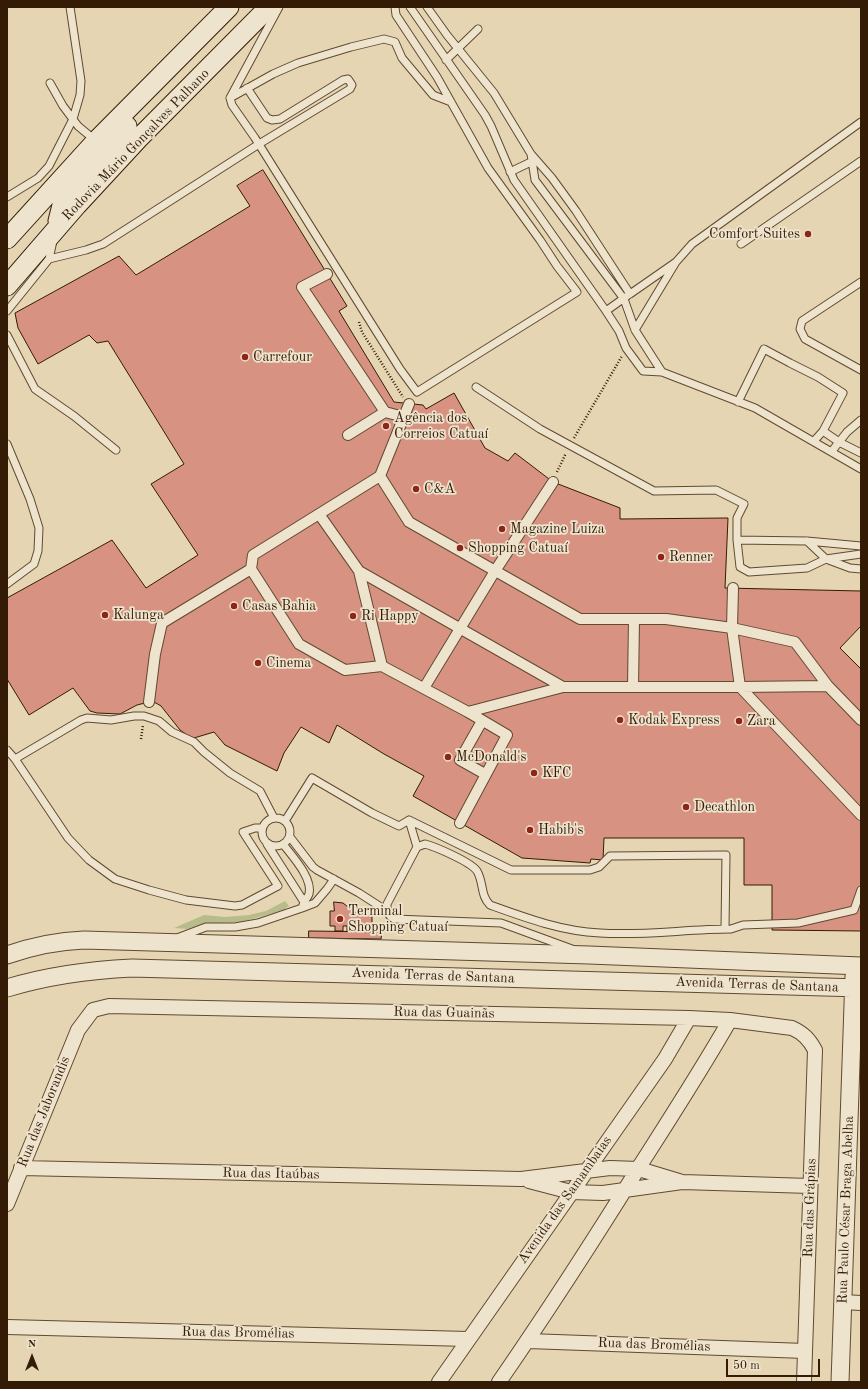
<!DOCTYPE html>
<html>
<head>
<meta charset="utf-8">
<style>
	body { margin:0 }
	#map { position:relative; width:868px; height:1389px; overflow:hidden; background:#e5d5b3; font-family:"Old Standard TT",serif }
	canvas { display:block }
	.frame { position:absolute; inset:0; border:8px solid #341b05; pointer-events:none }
	.north { position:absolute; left:12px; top:1337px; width:40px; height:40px; -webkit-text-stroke:3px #eee4ce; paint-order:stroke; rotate:0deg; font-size:11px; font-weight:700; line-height:16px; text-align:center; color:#341b05 }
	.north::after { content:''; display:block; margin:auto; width:14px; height:18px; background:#341b05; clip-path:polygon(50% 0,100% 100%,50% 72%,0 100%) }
	.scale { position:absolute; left:726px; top:1359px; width:94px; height:18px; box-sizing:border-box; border:2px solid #341b05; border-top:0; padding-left:5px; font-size:12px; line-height:14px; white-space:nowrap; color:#341b05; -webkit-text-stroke:3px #eee4ce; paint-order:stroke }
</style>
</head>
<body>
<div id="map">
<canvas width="868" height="1389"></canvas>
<div class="frame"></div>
<div class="north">N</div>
<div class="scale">50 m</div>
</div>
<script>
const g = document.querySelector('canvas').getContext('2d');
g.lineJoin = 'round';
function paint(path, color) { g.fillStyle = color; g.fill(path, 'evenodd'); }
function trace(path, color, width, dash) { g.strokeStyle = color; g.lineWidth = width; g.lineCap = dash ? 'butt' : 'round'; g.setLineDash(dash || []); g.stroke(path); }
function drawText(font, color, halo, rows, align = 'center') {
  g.font = font + ' "Old Standard TT",serif'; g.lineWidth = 3.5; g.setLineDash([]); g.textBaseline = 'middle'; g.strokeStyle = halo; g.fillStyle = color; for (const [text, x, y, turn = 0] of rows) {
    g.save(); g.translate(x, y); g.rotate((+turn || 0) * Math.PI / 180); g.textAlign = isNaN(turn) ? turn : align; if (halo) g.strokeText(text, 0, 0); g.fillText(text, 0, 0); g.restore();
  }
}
paint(new Path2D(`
	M 285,901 L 289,906 L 283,910 L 263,916 L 241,922 L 203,924 L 187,929 L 174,928 L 204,915 L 225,917 L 249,915 L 266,911 Z`), '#b8bc8a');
const building = new Path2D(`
	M 263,170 L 347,306 L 339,311 L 394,402 L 423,405 L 426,409 L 454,393 L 485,448 L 508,461 L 515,453 L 553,482 L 620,508 L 620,519 L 728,518 L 725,588 L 861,591 L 861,626 L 840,648 L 861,669 L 861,931 L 772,930 L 772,885 L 744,885 L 744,838 L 604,838 L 603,860 L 591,859 L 590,863 L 522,858 L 413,796 L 424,776 L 384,754 L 337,725 L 329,743 L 301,727 L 284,753 L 277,771 L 225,745 L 214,732 L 194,738 L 187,735 L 180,730 L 161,706 L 156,703 L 149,702 L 137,705 L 120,714 L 97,713 L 90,711 L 73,688 L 29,715 L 7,679 L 7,598 L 112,540 L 146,588 L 198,555 L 151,484 L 184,464 L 108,341 L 97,343 L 89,335 L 38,364 L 18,328 L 15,313 L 119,256 L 136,275 L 250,206 L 237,186 Z
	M 334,902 L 343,903 L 357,914 L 372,915 L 372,926 L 355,926 L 355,931 L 347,931 L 347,926 L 343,926 L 343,931 L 335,931 L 335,926 L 330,926 L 330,911 L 334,911 Z
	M 309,931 L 382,932 L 381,939 L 309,938 Z`);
paint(building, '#d79282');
trace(building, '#341b05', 1);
const service = new Path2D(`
	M 279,7 L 230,98 L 232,105 L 255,138 L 400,369 L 417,392 L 577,292 L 557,266 L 540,240 L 488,168 L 437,77 L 396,15 L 395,7
	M 410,7 L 485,115 L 491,126 L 514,180 L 606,311 L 619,331 L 626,348 L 643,371 L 662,372 L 755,408 L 861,469
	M 427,7 L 447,35 L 494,93 L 531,154 L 552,178 L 576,211 L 630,294 L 676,262
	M 446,60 L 478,29
	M 50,83 L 63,106 L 78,126 L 96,141
	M 230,98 L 273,74 L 298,63 L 351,47 L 384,39 L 395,42 L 402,58 L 433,95 L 451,102
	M 531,154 L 535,180 L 624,299 L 635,330 L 662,372
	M 510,172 L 535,160
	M 7,197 L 38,178 L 49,166 L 73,119 L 80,95 L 81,81 L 70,7
	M 741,244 L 861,161
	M 49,259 L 86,250 L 103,244 L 259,144 L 350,89 L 352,85 L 348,79 L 343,80 L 280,119 L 272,120 L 267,118 L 247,88
	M 861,282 L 802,321 L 800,329 L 805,339 L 861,370
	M 7,311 L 49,259 L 53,241
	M 606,311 L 627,296
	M 635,330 L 676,262 L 692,244 L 861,122
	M 7,335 L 35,389 L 74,416 L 116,450
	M 476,387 L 540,429 L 654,491 L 716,490 L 744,504 L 737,518 L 737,540 L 740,567 L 749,572 L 807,568 L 826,559 L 861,554
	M 738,402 L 764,349 L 790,363 L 818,377 L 843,393 L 823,431 L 814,441
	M 823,431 L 839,442 L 861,453
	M 7,444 L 30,499 L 39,528 L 38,551 L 34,564 L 7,584
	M 832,451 L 847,432 L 861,420
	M 737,540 L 807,541 L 861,546
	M 807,541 L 826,559 L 850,568 L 861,569
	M 7,750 L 15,759
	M262 832a14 14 0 1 1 28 0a14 14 0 1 1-28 0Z
	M 409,820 L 417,847
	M 285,821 L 312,778 L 372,813 L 399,826 L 409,820 L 511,870 L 590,870 L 599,867 L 610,856 L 726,855 L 725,929
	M 262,828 L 255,828 L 243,832 L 278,886 L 242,905 L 235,906 L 186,900 L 149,890 L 115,879 L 89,860 L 68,838 L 15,759 L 81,720 L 87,718 L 111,720 L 134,716 L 144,716 L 159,721 L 172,732 L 194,742 L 204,752 L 230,773 L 260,791 L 274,818
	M 290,837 L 313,867 L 317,870 L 359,893 L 387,911
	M 267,844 L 304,902 L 302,908
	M 283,844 C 292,856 313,878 309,894 C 308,897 305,900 304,902
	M 177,938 L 206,927 L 235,927 L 258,923 L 302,908 L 315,903 L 327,889 L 334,879
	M 572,949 L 501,923 L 394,919 C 387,915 387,911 387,904 L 417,847 L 425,844 C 436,847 471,862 477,871 C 484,883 480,895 490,905 C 526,918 561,931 600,933 C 643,936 687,929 731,929 L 743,925 L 798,923 L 854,910 L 861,890`);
const pedestrian = new Path2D(`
	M 327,274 L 302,287 L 385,412 L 404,417
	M 348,435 L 385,412
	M 380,476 L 409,404
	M 251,569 L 299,644 L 345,670 L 382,666
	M 359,571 L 382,666 L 468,712 L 563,687 L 740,687 L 861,815
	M 733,588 L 732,628 L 740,687 L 828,686
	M 563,687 L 359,571 L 319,514 L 380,476 L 409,522 L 580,619 L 666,619 L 732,628 L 795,642 L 828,686 L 861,720
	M 633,687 L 634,619
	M 424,688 L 495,571 L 553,482
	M 149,702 L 155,654 L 162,623 L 251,569 L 253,555 L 319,514
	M 482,721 L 460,760 L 485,774
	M 460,823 L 507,735 L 468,712`);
const minor = new Path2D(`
	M 21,1168 L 521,1179 L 610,1168 L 639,1169 L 682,1182
	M 529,1181 L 571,1192 L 603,1193 L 682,1182 L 810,1186
	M 7,1204 L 78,1030 L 93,1010 L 109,1006 L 689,1018 L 730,1020 L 792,1028 C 803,1033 809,1039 815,1050 L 804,1382
	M 842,1302 L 861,1303
	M 7,1327 L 468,1339
	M 528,1341 L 805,1351
	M 439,1382 L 665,1059 L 689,1018
	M 499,1382 C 548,1311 595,1238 641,1164 C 671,1117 702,1069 730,1020`);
const tertiary = new Path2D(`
	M 7,955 C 33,946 57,941 84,940 L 589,955 L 861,966
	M 7,988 C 47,976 89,970 132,968 L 861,988
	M 840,1382 L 854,976`);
const secondary = new Path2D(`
	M 58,221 L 62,205 L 69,193 L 92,168 L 127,126
	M 7,239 L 96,141 L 229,7
	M 7,286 L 77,205 L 139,138 L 269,7`);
trace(service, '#604a30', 9);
trace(pedestrian, '#604a30', 12);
trace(minor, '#604a30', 16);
trace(tertiary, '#604a30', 19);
trace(secondary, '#341b05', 21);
trace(new Path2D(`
	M 359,322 L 362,332 L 403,397
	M 574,438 L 622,356
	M 557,472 L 566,453
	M 141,739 L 143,725`), '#341b05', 2.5, [1, 2]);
trace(service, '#eee4ce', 7);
trace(pedestrian, '#eee4ce', 10);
trace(minor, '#eee4ce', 14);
trace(tertiary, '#eee4ce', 17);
trace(secondary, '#eee4ce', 19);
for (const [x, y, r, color] of [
	[808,234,4,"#8f2418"],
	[245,357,4,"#8f2418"],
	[386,426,4,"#8f2418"],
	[416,489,4,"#8f2418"],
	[502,529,4,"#8f2418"],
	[460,548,4,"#8f2418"],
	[661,557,4,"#8f2418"],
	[234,606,4,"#8f2418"],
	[105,615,4,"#8f2418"],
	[353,616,4,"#8f2418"],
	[258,663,4,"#8f2418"],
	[620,720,4,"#8f2418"],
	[739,721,4,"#8f2418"],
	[448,757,4,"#8f2418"],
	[534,773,4,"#8f2418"],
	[686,807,4,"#8f2418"],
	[530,830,4,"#8f2418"],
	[340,919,4,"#8f2418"]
]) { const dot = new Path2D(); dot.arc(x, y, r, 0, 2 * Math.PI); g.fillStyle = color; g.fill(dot); trace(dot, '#eee4ce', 1.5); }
drawText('14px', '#341b05', '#eee4ce', [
	["Rodovia Mário Gonçalves Palhano",136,145,-46],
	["Avenida Terras de Santana",433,976,2],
	["Avenida Terras de Santana",757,985,2],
	["Rua das Guainãs",444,1013,1],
	["Rua das Jaborandis",44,1112,-68],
	["Rua das Itaúbas",271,1174,1],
	["Avenida das Samambaias",565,1200,-55],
	["Rua das Grápias",810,1208,-88],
	["Rua Paulo César Braga Abelha",846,1210,-88],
	["Rua das Bromélias",238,1333,1],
	["Rua das Bromélias",654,1345,2]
]);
drawText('14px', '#341b05', '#eee4ce', [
	["Comfort Suites",800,234,"right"],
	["Carrefour",253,357],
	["Agência dos",394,418],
	["Correios Catuaí",394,434],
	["C&A",424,489],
	["Magazine Luiza",510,529],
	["Shopping Catuaí",468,548],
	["Renner",669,557],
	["Casas Bahia",242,606],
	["Kalunga",113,615],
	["Ri Happy",361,616],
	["Cinema",266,663],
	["Kodak Express",628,720],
	["Zara",747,721],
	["McDonald's",456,757],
	["KFC",542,773],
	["Decathlon",694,807],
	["Habib's",538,830],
	["Terminal",348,911],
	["Shopping Catuaí",348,927]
], 'left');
</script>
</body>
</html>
